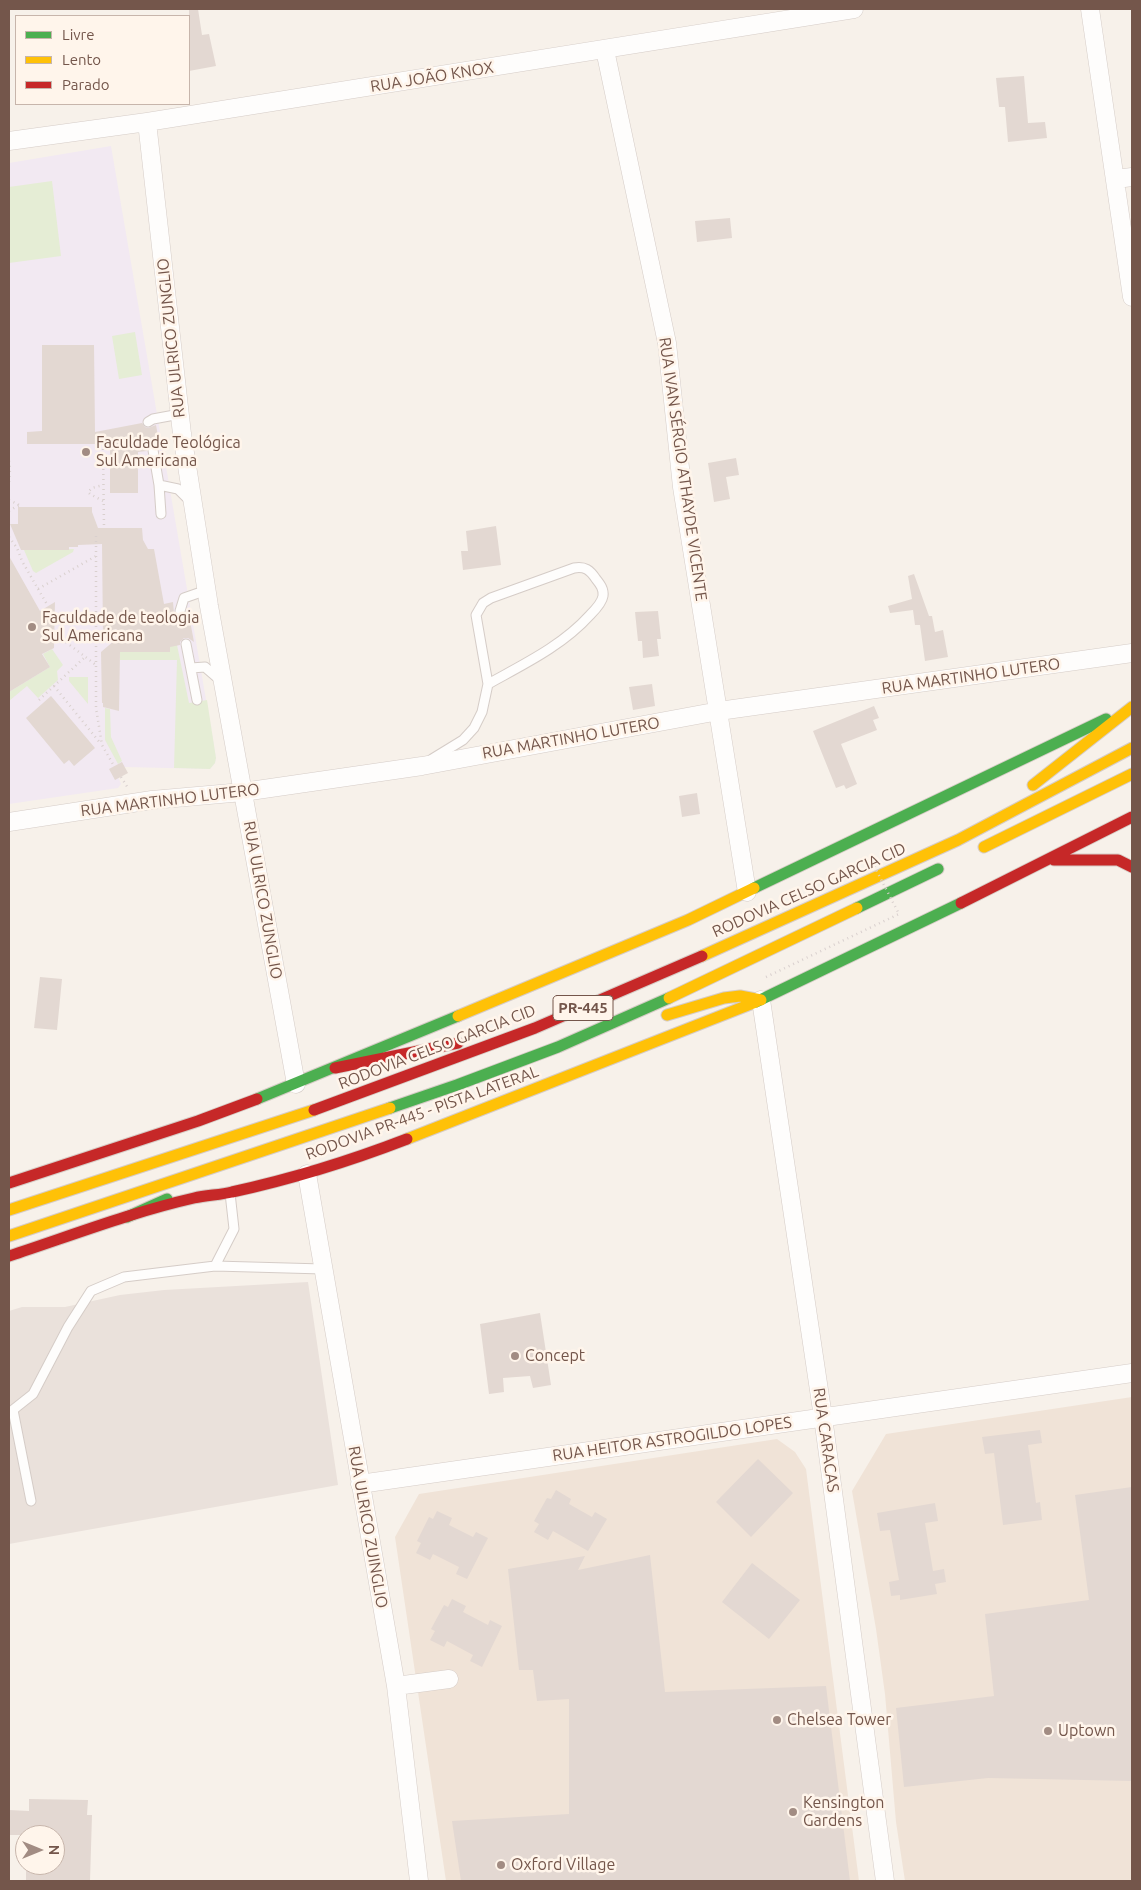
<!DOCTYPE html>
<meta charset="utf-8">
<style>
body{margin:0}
#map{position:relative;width:1141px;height:1890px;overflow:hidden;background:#f7f1ea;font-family:Ubuntu,sans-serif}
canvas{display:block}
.frame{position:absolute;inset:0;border:10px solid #74564b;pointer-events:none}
.legend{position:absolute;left:15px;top:15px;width:175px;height:90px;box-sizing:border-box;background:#fff5eb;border:1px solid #c7b5ab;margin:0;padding:6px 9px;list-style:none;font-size:15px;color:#74564b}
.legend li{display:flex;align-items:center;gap:10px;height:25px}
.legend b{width:25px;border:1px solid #c7b5ab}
.north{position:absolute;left:15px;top:1825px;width:50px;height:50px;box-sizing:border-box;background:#fff5eb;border:1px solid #c7b5ab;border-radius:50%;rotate:90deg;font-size:14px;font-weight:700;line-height:20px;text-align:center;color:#74564b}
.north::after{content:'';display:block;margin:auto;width:18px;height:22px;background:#a28c83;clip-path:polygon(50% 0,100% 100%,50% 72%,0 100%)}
</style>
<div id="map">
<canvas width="1141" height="1890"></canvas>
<div class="frame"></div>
<ul class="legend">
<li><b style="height:6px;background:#4caf50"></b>Livre</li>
<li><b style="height:6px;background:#ffc107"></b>Lento</li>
<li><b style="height:6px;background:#c62828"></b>Parado</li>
</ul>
<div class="north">N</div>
</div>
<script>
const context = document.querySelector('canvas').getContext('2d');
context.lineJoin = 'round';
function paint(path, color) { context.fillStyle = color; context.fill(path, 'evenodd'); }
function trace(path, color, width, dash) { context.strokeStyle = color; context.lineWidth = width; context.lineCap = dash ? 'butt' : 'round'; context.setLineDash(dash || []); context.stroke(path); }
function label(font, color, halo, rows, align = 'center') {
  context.font = font + ' Ubuntu,sans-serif'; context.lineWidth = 5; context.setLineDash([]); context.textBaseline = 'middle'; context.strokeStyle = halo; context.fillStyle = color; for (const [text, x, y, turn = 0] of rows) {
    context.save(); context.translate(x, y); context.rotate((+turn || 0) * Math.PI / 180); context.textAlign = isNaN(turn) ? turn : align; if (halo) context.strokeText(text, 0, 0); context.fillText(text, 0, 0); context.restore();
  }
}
paint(new Path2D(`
 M1132,1397V1881H905L896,1822L885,1694L876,1629L852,1491L886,1434Z
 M777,1439L795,1452L806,1469L859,1881H446L395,1537L419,1494Z`), '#f0e3d7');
paint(new Path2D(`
 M308,1282L338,1485L9,1544V1311L22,1307H65L120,1295L164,1290Z`), '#eae1db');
paint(new Path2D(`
 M111,146L216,758L215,763L210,769L125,767L116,772L121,784L118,788L9,804V163Z`), '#f2e9f2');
paint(new Path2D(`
 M52,181L61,256L9,263V187Z
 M135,332L142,375L119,379L112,336Z
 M74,549L73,552L36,573L33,571L24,550Z
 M120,636L128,652H170V636L177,645L189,703L207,700L216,758L215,763L210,769L174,768L177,660H120Z
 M52,649L63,665L57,671L58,680L38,698L27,686L9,701V692L50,667L43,654Z
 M69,677H88V704L69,681Z
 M105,708L110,709L111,737L122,761L118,764L105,740Z`), '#e5edd5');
paint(new Path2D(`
 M189,9H198L202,35L209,34L216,66L189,71Z
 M1024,76L1028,123L1045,122L1047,138L1008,142L1005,107H999L996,78Z
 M730,218L732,238L697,242L695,221Z
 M42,345H94L95,432L142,423L145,427L148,428L156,425L160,448L156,444H151L147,447V451L138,452V493H110V444H27V432L42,431Z
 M736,458L739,475L726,477L730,499L714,502L708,463Z
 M18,507H92V512L98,528H142L143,540L148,549H154L164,604L173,602L174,613L179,617L184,616L188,610L194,642L188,638H184L180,642V645L170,647V652H120L119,711L103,707V703H102L101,652L121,635L116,629L103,636L102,544L78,545V547H69V550H21L10,524H18Z
 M496,526L501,565L463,570L461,551H468L466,531Z
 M9,556L40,611L55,602L54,648L42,654L50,667L9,692Z
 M914,574L929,616H932L935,632L943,630L948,657L925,661L920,625H915L913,610L890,613L888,606L912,599L908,576Z
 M658,611L661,639H657L659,656L643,658L642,641H638L635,612Z
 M652,684L655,706L633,710L629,687Z
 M51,696L95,748L74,766L69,760L64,764L26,718Z
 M874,706L879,718L873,720L877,730L841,744L857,784L846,789L844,785L836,788L813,731Z
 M122,762L128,773L115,780L109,769Z
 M697,793L700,814L682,817L679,796Z
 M40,977L62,979L57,1030L34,1028Z
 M540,1313L551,1385L533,1388L530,1376L503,1378L504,1392L489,1394L480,1324Z
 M1040,1430L1042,1443L1028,1445L1036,1503L1040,1502L1042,1520L1003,1525L994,1453L985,1454L982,1437Z
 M758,1459L793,1493L751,1537L716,1502Z
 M1132,1487V1781L988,1778L904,1787L896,1708L994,1696L985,1614L1089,1600L1075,1495Z
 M556,1490L571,1499L569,1504L592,1517L595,1512L607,1519L588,1551L553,1531L548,1540L534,1532L539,1524L534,1521L547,1498L551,1499Z
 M935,1503L938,1521L925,1523L933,1571L944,1569L946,1582L935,1584L937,1594L900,1600V1595L891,1596L889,1582L899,1580L890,1530L880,1531L877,1513Z
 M437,1511L452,1518L449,1525L473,1537L476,1532L488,1538L467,1579L456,1574L459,1567L433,1554L430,1560L416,1553L421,1543L417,1541L429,1517L433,1519Z
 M650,1555L665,1692L826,1686L850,1881H461L452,1821L569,1814V1699L537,1701L533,1670H519L508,1569L585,1556L578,1570Z
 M752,1563L800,1600L769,1639L722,1602Z
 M452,1599L466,1606L463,1612L488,1625L490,1620L502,1626L482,1667L470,1661L473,1655L447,1641L444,1647L430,1640L435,1631L431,1629L444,1605L448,1607Z
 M29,1799L88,1800L87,1815H92L90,1881H26V1865H55V1835H9V1810L29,1811Z`), '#e3d8d2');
const lane = new Path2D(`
 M148,422L153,419L180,414
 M153,450L159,485L161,514
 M159,485L178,489L189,500
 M180,611L184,598L207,590
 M186,644L197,700
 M191,668L205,667L220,680
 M432,759L463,740L474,728L482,712L488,684L476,615L483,603L491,598L574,568C585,566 590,570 596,579C600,584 604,589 603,596C602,603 595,610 590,615C562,646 524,664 488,684
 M215,1266L323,1269
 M13,1410L31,1501
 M9,1413L33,1394L68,1327L91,1291L124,1277L215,1266L234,1229L230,1193`);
const street = new Path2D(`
 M1090,9L1132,297
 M605,50L667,343L682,487L747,892
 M147,122L182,434L209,606L296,1084
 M9,141L147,122L854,9
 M1116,179L1132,177
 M9,822L152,800L243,792L422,766L719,711L1132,653
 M761,1000L823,1417L885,1881
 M307,1174L396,1686L419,1881
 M360,1484L1132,1373
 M396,1686L449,1679`);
const fast = new Path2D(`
 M754,888L1106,719
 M857,908L938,869
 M756,1002L961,903
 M257,1099L458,1016
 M390,1108L457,1085L558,1047L669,998
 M127,1217L167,1199`);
const slow = new Path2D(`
 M1033,785L1132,707
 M984,847L1132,774
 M702,956L958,840L1132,748
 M669,998L857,908
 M667,1015L724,998L740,996L761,1000
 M458,1016L688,920L754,888
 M407,1139L756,1002
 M9,1210L314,1110
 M9,1236L390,1108`);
const jam = new Path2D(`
 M1054,860H1118L1132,867
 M961,903L1132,817
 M335,1068L458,1043
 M314,1110L535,1028L702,956
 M9,1183L198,1121L257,1099
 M9,1256C70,1236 132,1212 194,1198C207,1195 220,1195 232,1192C292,1179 350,1161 407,1139`);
trace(lane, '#d5ccc7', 11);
trace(street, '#d5ccc7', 19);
trace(fast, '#d6ccc6', 13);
trace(slow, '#d6ccc6', 13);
trace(jam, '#d6ccc6', 13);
trace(new Path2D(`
 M103,444L104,528
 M9,461L10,469L9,484
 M9,500L21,506
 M103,501L90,494L88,492L92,488L103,485
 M9,511L19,505
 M96,536V708L102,745L114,766
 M9,537L17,548L22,561L38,589L96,556
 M38,589L48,606
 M54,620H146
 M54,633L96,665
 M54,686L101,744
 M39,700L85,657
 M121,777L128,788`), '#d9d0ce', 2.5, [1, 4]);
trace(lane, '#fefdfc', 9);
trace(street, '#fefdfc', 18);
trace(fast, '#4caf50', 11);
trace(slow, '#ffc107', 11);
trace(jam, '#c62828', 11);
trace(new Path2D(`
 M766,977L899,914L871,860`), '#d9d0ce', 2.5, [1, 4]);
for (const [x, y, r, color] of [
 [86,452,5,"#a28c83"],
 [32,627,5,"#a28c83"],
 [515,1356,5,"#a28c83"],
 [777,1720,5,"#a28c83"],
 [1048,1731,5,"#a28c83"],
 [793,1812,5,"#a28c83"],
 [501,1865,5,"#a28c83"]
]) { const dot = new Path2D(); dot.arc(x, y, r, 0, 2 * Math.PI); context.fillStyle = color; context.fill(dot); trace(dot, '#fff5eb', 2); }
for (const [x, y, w] of [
 [583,1008,60]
]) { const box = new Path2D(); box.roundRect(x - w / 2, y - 12.5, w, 25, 4); context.fillStyle = '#fff5eb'; context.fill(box); trace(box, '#74564b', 1); }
label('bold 15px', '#74564b', null, [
 ["PR-445",583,1008]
]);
label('16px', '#74564b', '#fff5eb', [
 ["RUA JOÃO KNOX",432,77,-9],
 ["RUA ULRICO ZUNGLIO",171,338,-96],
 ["RUA IVAN SÉRGIO ATHAYDE VICENTE",683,469,82],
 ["RUA MARTINHO LUTERO",971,676,-8],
 ["RUA MARTINHO LUTERO",571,738,-10],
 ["RUA MARTINHO LUTERO",170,800,-7],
 ["RODOVIA CELSO GARCIA CID",809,890,-24],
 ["RUA ULRICO ZUNGLIO",263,900,80],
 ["RODOVIA CELSO GARCIA CID",437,1047,-21],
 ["RODOVIA PR-445 - PISTA LATERAL",422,1113,-20],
 ["RUA HEITOR ASTROGILDO LOPES",672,1439,-8],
 ["RUA CARACAS",826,1440,82],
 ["RUA ULRICO ZUINGLIO",368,1527,80]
]);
label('16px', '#74564b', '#fff5eb', [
 ["Faculdade Teológica",96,443],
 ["Sul Americana",96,461],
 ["Faculdade de teologia",42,618],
 ["Sul Americana",42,636],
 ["Concept",525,1356],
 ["Chelsea Tower",787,1720],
 ["Uptown",1058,1731],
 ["Kensington",803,1803],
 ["Gardens",803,1821],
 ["Oxford Village",511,1865]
], 'left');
</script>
